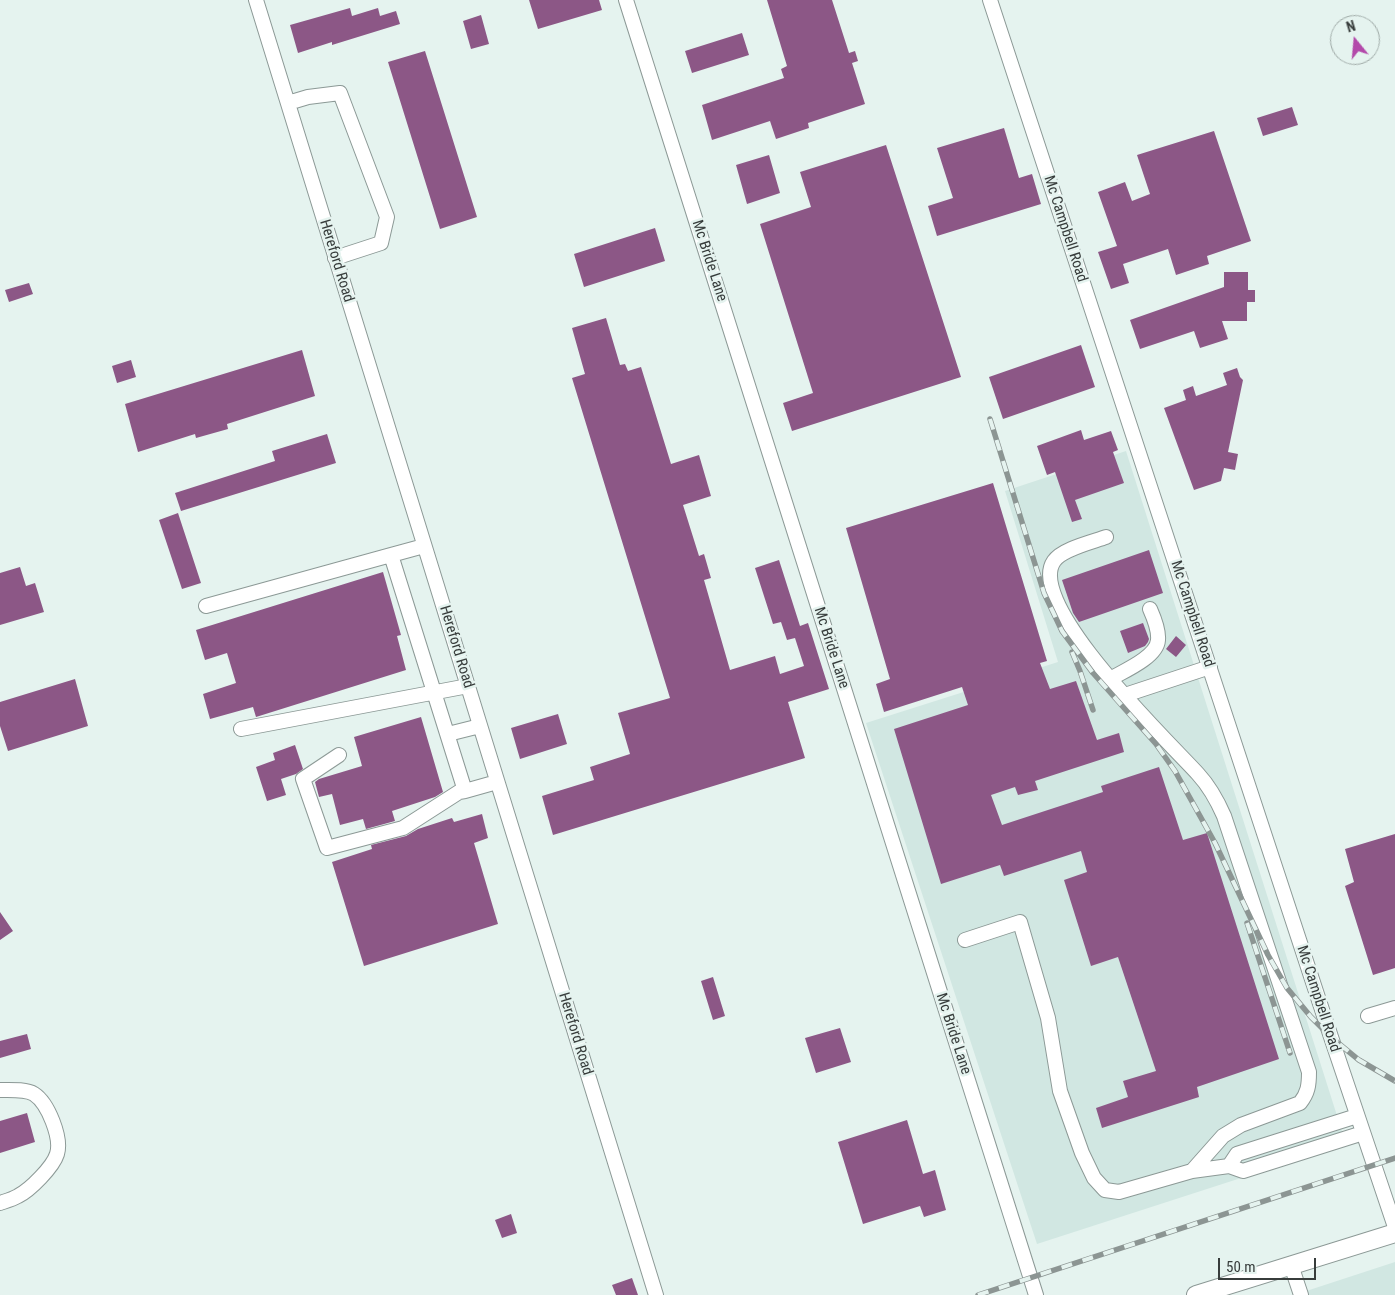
<!DOCTYPE html>
<style>
body{margin:0}
#map{position:relative;width:1395px;height:1295px;overflow:hidden;background:#e5f3ef;font-family:"Roboto Condensed",sans-serif}
canvas{display:block}
.north{position:absolute;left:1330px;top:15px;width:50px;height:50px;box-sizing:border-box;background:#e5f3ef;border:1px solid #9faaa7;border-radius:50%;rotate:343deg;font-size:14px;font-weight:700;line-height:20px;text-align:center;color:#373c3b}
.north::after{content:'';display:block;margin:auto;width:18px;height:22px;background:#b349aa;clip-path:polygon(50% 0,100% 100%,50% 72%,0 100%)}
.scale{position:absolute;left:1218px;top:1258px;width:98px;height:22px;box-sizing:border-box;border:2px solid #373c3b;border-top:0;padding-left:6px;font-size:15px;line-height:18px;white-space:nowrap;color:#373c3b;-webkit-text-stroke:4px #e5f3ef;paint-order:stroke}
</style>
<div id="map">
<canvas width="1395" height="1295"></canvas>
<div class="north">N</div>
<div class="scale">50 m</div>
</div>
<script>
const context = document.querySelector('canvas').getContext('2d');
context.lineJoin = 'round';
function paint(path, color) { context.fillStyle = color; context.fill(path, 'evenodd'); }
function trace(path, color, width, dash) { context.strokeStyle = color; context.lineWidth = width; context.lineCap = dash ? 'butt' : 'round'; context.setLineDash(dash || []); context.stroke(path); }
function label(font, color, halo, rows, align = 'center') {
  context.font = font + ' "Roboto Condensed",sans-serif'; context.lineWidth = 5; context.setLineDash([]); context.textBaseline = 'middle'; context.strokeStyle = halo; context.fillStyle = color; for (const [text, x, y, turn = 0] of rows) {
    context.save(); context.translate(x, y); context.rotate((+turn || 0) * Math.PI / 180); context.textAlign = isNaN(turn) ? turn : align; if (halo) context.strokeText(text, 0, 0); context.fillText(text, 0, 0); context.restore();
  }
}
paint(new Path2D(`
 M1126,451L1346,1144L1037,1244L866,723L1058,662L1005,491Z
 M1395,1262V1295H1294Z`), '#d1e7e2');
paint(new Path2D(`
 M529,0H599L602,10L538,29Z
 M767,0H832L849,53L855,51L858,61L852,63L865,104L808,123L809,128L776,139L770,121L712,140L702,105L784,78L781,69L787,66Z
 M350,8L352,16L378,8L380,16L396,11L400,24L332,45V42L298,53L290,25Z
 M481,15L489,44L471,49L463,21Z
 M742,33L749,55L692,73L685,51Z
 M425,51L477,217L440,229L388,62Z
 M1292,107L1298,125L1263,136L1257,118Z
 M1004,128L1019,178L1032,174L1041,204L937,236L928,206L953,198L937,148Z
 M1214,131L1251,241L1207,256L1209,264L1176,275L1168,249L1123,264L1129,283L1111,289L1098,252L1117,246L1098,192L1125,182L1132,201L1150,194L1137,155Z
 M886,145L961,377L792,431L783,403L813,393L760,224L811,207L800,172Z
 M769,155L780,193L747,204L736,165Z
 M655,228L665,261L584,287L574,254Z
 M1224,272H1248V290H1255V302H1247V321H1222L1228,339L1200,348L1194,331L1140,349L1130,320L1224,287Z
 M29,283L33,294L9,302L5,290Z
 M606,318L620,365L625,364L628,371L641,367L671,464L699,455L711,496L683,505L699,556L704,554L711,578L704,580L730,670L775,656L780,674L804,666L795,638L787,640L781,622L773,624L755,568L779,560L800,626L808,623L829,689L788,702L805,758L553,835L542,796L594,780L590,767L630,754L618,713L670,698L572,378L585,374L572,328Z
 M1081,345L1095,387L1003,419L989,377Z
 M302,350L315,396L227,424L228,429L196,438L195,434L138,452L125,404Z
 M131,360L136,377L117,383L112,366Z
 M1237,368L1240,377L1243,380L1228,452L1238,454L1235,470L1224,468L1221,481L1194,490L1164,408L1186,400L1183,390L1193,386L1196,396L1227,385L1223,373Z
 M1081,430L1084,440L1111,431L1118,450L1113,452L1124,483L1075,500L1082,519L1072,522L1055,472L1047,475L1037,446Z
 M327,434L336,463L181,511L175,493L275,461L272,451Z
 M993,483L1047,661L1040,663L1050,689L1076,681L1097,740L1119,733L1124,752L1035,781L1038,790L1018,795L1015,787L991,795L1002,825L1103,792L1101,786L1159,767L1183,840L1207,833L1279,1059L1197,1087L1199,1097L1102,1128L1096,1108L1128,1097L1123,1081L1156,1071L1118,957L1091,966L1064,880L1087,872L1081,851L1004,876L1000,865L941,884L894,729L968,705L962,687L884,712L876,684L890,679L846,528Z
 M178,513L201,583L182,589L159,520Z
 M1149,550L1163,593L1079,622L1073,613L1062,580Z
 M20,567L26,586L35,583L44,612L0,625V573Z
 M383,572L401,635L397,636L406,670L256,717L253,707L210,719L203,694L236,683L227,653L205,660L196,630Z
 M1143,623L1149,639L1148,642L1145,646L1128,653L1120,631Z
 M1176,636L1186,645L1176,657L1166,649Z
 M75,679L88,726L8,751L0,726V702Z
 M558,714L567,744L520,759L511,728Z
 M421,717L443,792L435,797L392,811L395,821L366,829L363,819L340,825L332,794L319,797L315,782L319,779L362,766L354,737Z
 M295,745L303,769L296,774L281,779L286,795L267,801L256,767L275,760L273,753Z
 M482,814L488,838L474,843L498,924L364,966L332,862L372,849L371,845L406,836L418,829L452,818L454,822Z
 M1395,834V968L1373,975L1345,886L1354,882L1345,849Z
 M0,912L13,931L0,940Z
 M713,977L725,1016L713,1020L701,981Z
 M840,1028L851,1062L816,1073L805,1038Z
 M27,1034L31,1049L0,1058V1041Z
 M27,1113L35,1142L0,1153V1121Z
 M907,1120L923,1174L935,1170L946,1210L924,1217L920,1206L863,1224L838,1142Z
 M511,1214L517,1233L502,1238L495,1220Z
 M632,1278L638,1295H616L612,1285Z`), '#8c5786');
const minor = new Path2D(`
 M256,0L656,1295
 M626,0L1036,1295
 M990,0L1331,1037L1395,1227
 M288,103L308,97L340,93L387,217L381,243L335,258
 M1106,537C1092,542 1062,549 1054,561C1024,604 1170,743 1198,774C1210,787 1217,800 1224,816L1309,1072C1309,1085 1308,1093 1300,1103L1241,1125L1223,1136L1192,1171
 M424,546L391,555L465,791L497,782
 M206,606L391,555
 M1110,679C1124,671 1157,657 1158,640C1159,630 1154,618 1150,609
 M1125,695L1210,667
 M241,729L468,686
 M448,734L480,726
 M339,755L303,779L327,848L403,828L459,792L465,791
 M965,940L1020,922L1048,1018L1060,1091L1082,1153L1094,1178L1105,1190L1119,1192L1192,1171L1229,1166L1243,1171L1363,1133
 M1368,1016L1395,1008
 M0,1090C10,1090 26,1089 34,1094C48,1103 62,1138 57,1154C53,1167 30,1190 18,1196C13,1199 6,1201 0,1203
 M1229,1166L1237,1154L1357,1116
 M1291,1265L1301,1295`);
const major = new Path2D(`
 M1196,1295L1395,1233`);
trace(minor, '#8c9996', 16);
trace(major, '#8c9996', 20);
trace(minor, '#fff', 14);
trace(major, '#fff', 18);
const rail = new Path2D(`
 M990,419L1044,593L1062,631L1093,673L1156,744L1175,771L1215,843L1268,955L1287,988L1311,1017L1331,1037L1359,1060L1395,1081
 M1072,652L1080,671L1093,710
 M1247,923L1290,1053
 M978,1295L1395,1158`);
trace(rail, '#8c9593', 5.5);
trace(rail, '#e5f3ef', 4, [11]);
label('15px', '#373c3b', '#e5f3ef', [
 ["Mc Campbell Road",1065,229,72],
 ["Hereford Road",336,261,73],
 ["Mc Bride Lane",709,261,72],
 ["Mc Campbell Road",1192,614,72],
 ["Hereford Road",456,647,73],
 ["Mc Bride Lane",831,648,72],
 ["Mc Campbell Road",1318,999,72],
 ["Hereford Road",575,1034,73],
 ["Mc Bride Lane",953,1034,72]
]);
</script>
